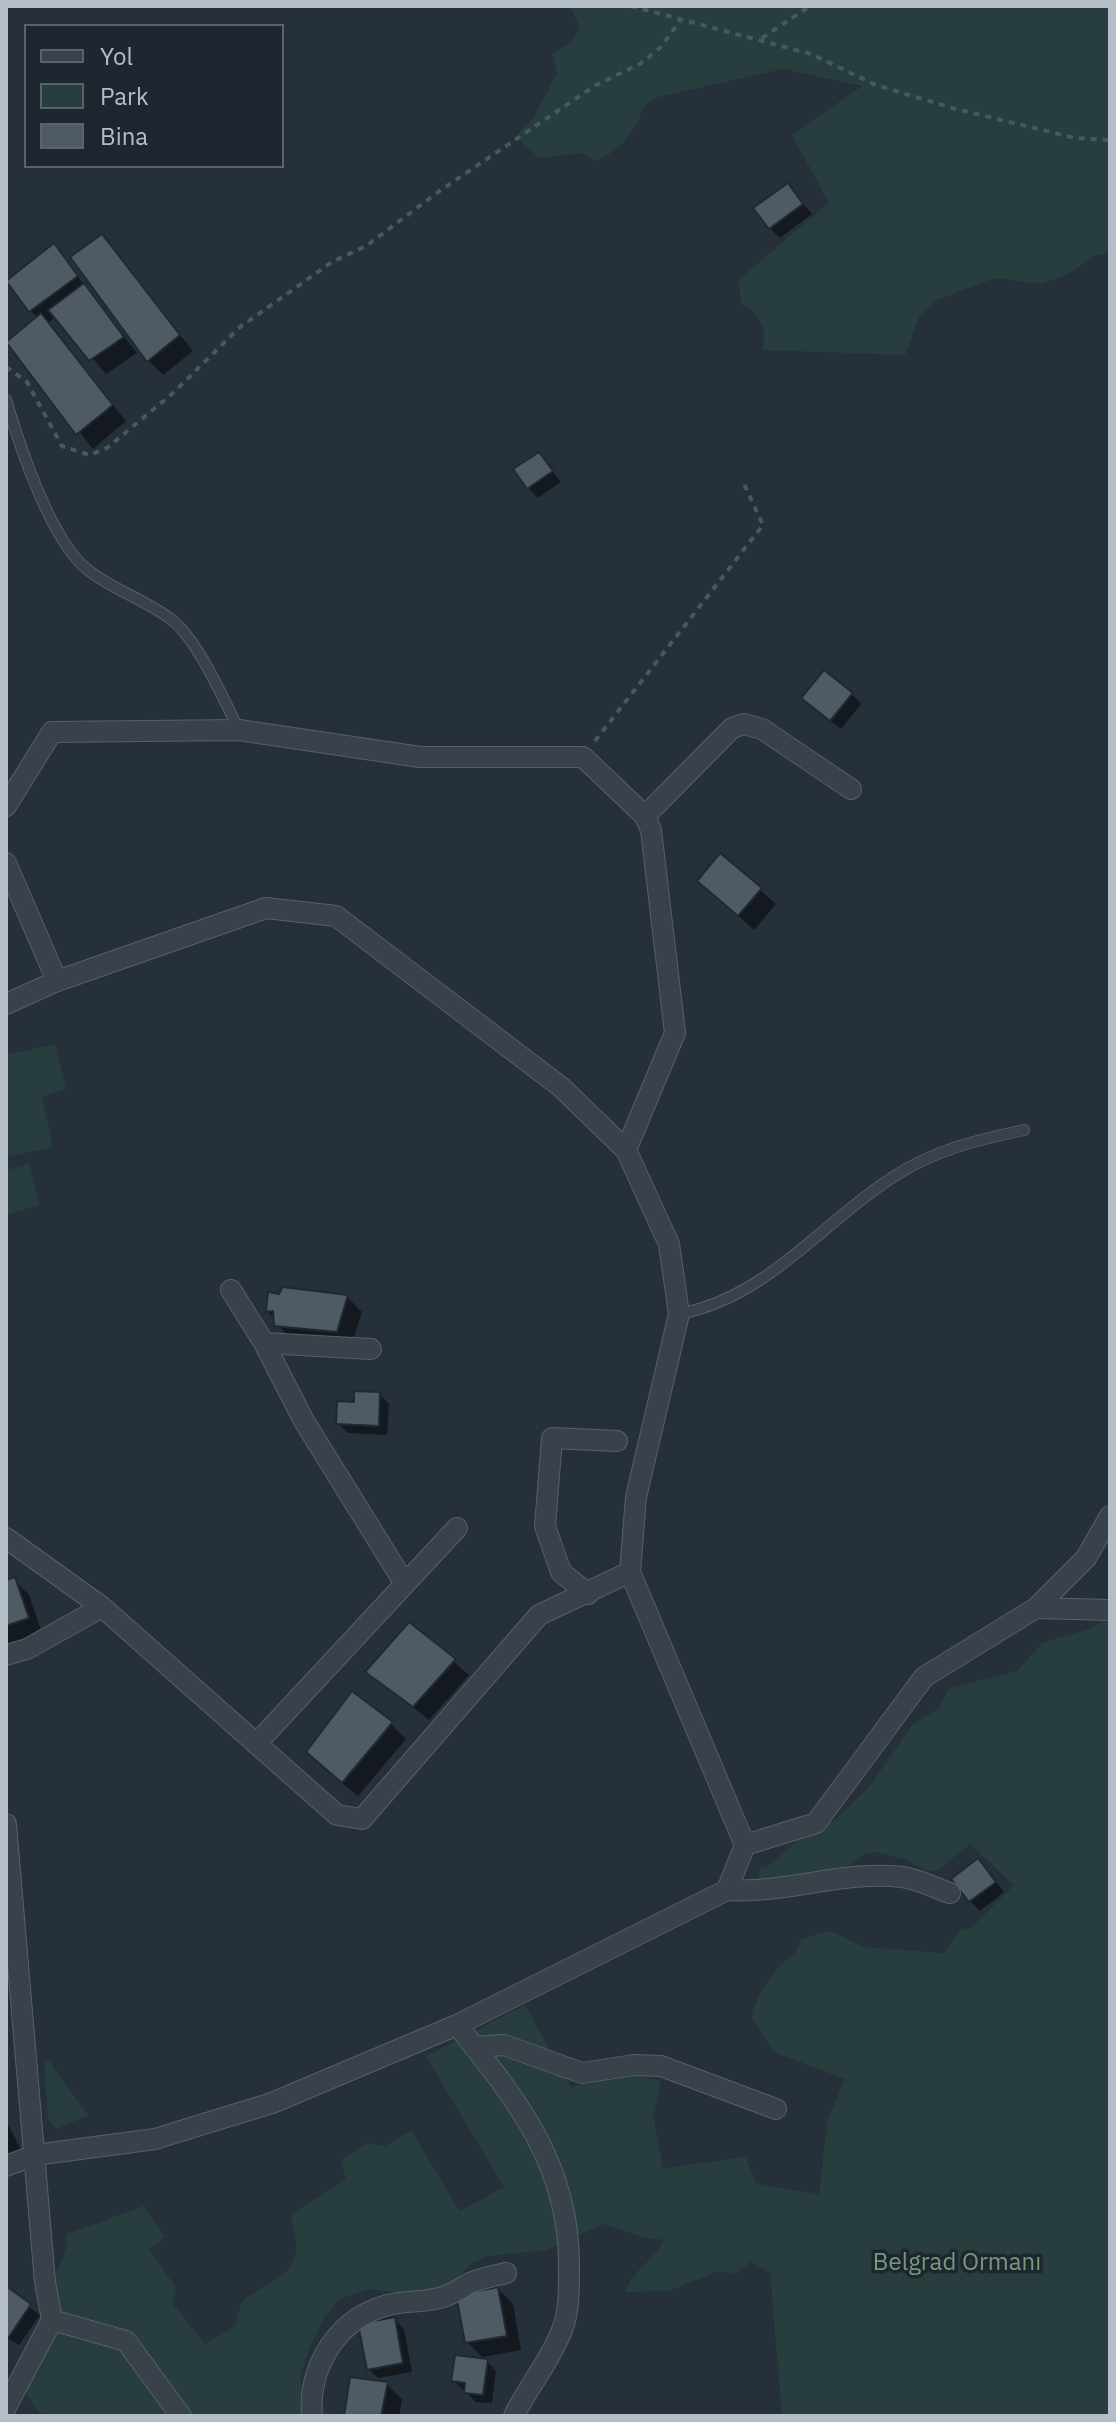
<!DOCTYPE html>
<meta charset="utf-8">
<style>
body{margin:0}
#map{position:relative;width:1116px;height:2422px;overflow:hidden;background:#25303b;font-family:"IBM Plex Sans",sans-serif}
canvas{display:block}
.frame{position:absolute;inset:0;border:8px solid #b5bdc6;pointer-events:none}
.legend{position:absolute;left:24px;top:24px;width:260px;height:144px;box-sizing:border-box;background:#1e2730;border:2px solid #5a636c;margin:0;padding:10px 14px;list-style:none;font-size:24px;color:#b5bdc6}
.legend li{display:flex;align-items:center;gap:16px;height:40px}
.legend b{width:40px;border:2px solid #5a636c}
</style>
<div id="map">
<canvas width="1116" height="2422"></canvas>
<div class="frame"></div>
<ul class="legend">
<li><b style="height:10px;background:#39424b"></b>Yol</li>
<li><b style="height:22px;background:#283d3d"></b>Park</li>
<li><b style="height:22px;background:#4e5b65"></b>Bina</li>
</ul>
</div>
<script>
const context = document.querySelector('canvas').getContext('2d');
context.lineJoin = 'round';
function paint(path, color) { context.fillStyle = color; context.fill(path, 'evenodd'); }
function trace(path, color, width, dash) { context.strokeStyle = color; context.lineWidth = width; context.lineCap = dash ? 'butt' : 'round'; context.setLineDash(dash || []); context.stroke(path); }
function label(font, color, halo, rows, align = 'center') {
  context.font = font + ' "IBM Plex Sans",sans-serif'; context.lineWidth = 7; context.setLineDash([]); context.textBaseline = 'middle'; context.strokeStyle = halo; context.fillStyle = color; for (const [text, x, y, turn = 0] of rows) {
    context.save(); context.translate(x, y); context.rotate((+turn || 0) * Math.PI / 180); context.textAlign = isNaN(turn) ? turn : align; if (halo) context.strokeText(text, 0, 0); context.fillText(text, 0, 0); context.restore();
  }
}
paint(new Path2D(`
 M570,6H1110V253L1093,256L1071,273L1041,284L995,278L935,301L919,317L905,355L762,350C768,326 760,316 741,303L738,280L829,203L792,135L862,86L783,69L658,97L645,105C634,132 623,150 595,161L581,153L539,158L516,136L532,120L557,74L552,54L570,43L580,28Z
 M55,1044L66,1089L42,1097L53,1147L6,1157V1055Z
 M29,1164L40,1205L6,1215V1170Z
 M1110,1618V2416H782L770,2273L751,2262L736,2273L717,2272L668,2291L625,2292C636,2266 651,2264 664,2240L641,2237L604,2224L547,2250L489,2256L472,2263L446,2290L405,2294L371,2289L340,2299L323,2320L308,2351L301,2374L303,2416H42L27,2395L28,2382L38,2373L58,2313L55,2275L66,2251L67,2234L144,2206L165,2237L149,2250L176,2287L173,2304L205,2344L235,2326L242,2301C282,2273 309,2273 290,2215L346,2179L341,2160L368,2143L385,2146L411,2130L460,2211L504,2187L426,2056L525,2005L571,2088L617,2070L661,2081L653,2115L663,2168L746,2157L755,2183L819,2195L827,2122L845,2079L774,2052L752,2018C754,2002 766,1981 778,1968C788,1957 797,1955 801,1939L830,1931L864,1947L944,1953L960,1930L972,1927L1014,1885L970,1844L937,1871H926L908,1860L875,1852L864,1855L841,1872L766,1882L759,1877V1869L767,1867L799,1839L836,1819L869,1787L913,1724L939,1708L949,1688L1017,1671L1042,1643L1090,1629Z
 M44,2061H49L88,2115L57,2129L48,2119Z`), '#283d3d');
paint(new Path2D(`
 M787,185L812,214L780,238L770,228Z
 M102,237L193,351L163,375L149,361Z
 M54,246L137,353L106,374L56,317L48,323L126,421L93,449L8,341L38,318L30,310Z
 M539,454L561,482L538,498L528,488Z
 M852,694L861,704L841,729L813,707Z
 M721,856L776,904L754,930L699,881Z
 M347,1297L362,1312L351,1346L291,1341L268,1311Z
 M379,1394L389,1404L387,1435L348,1433L338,1423L355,1404Z
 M14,1580L29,1595L42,1633L6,1646V1583Z
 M409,1624L469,1675L429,1720L368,1672Z
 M391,1724L406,1739L358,1796L323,1767Z
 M987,1870L1004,1892L980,1911L970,1901Z
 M6,2120L21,2150L6,2157Z
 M6,2289L40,2315L19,2345L6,2337Z
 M498,2289L513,2304L521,2350L482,2357L467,2342Z
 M394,2319L404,2329L412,2372L378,2378L368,2369Z
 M487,2361L496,2371L492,2403L476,2402L453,2380Z
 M387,2384L402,2399L399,2416H346Z`), '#0007');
const building = new Path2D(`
 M788,183L803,204L769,229L753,208Z
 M102,234L180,335L147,362L70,257Z
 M54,243L78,276L29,312L6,281Z
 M84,283L124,337L89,361L48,310Z
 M41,313L113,405L76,435L6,342Z
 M539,452L553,471L527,489L513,469Z
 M824,670L853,693L830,721L801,698Z
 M720,853L762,888L738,916L697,881Z
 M282,1287L348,1295L337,1332L274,1326L273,1311L266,1312L268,1292L279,1294Z
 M354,1391L380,1392L379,1426L336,1424L337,1401L354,1402Z
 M15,1577L29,1618L6,1626V1580Z
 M409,1622L456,1659L413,1707L365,1672Z
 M352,1691L393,1722L342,1783L306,1752Z
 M978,1858L996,1882L969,1902L951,1879Z
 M6,2286L31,2304L9,2337L6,2335Z
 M498,2287L507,2336L465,2343L456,2295Z
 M395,2317L403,2363L367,2370L358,2324Z
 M455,2355L488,2359L483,2395L464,2393L465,2383L451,2381Z
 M350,2377L388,2382L381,2416H344Z`);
paint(building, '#4e5b65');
trace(building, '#202932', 2);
const lane = new Path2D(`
 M6,400C19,444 51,542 88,570C113,590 146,600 172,620C197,639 224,700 239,730
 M679,1314C768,1297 820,1224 893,1177C934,1150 977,1140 1024,1130`);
const street = new Path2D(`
 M6,806L52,732L239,730L420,757H583L645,816L651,830L675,1033L626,1150
 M645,816L732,728L744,724L762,729L851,789
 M6,863L57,981
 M6,1004L57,981L266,908L336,916L561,1087L626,1150L669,1244L679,1314L636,1497L630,1572L745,1845L727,1890L457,2025L272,2103L155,2139L35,2155L6,2166
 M231,1290L264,1343L304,1421L405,1584
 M264,1343L371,1349
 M6,1538L102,1607L27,1649L6,1655
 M588,1594L561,1572L545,1526L552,1438L617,1441
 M102,1607L337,1815L362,1819L539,1615L630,1572
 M1036,1608L1110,1610
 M256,1744L457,1528
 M6,1824L45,2282L52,2320
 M745,1845L816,1823L924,1677L1036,1608L1086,1558L1110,1516
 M727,1890C786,1894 843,1870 902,1877C918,1879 935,1888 950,1893
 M457,2025C517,2100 569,2164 569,2264C569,2286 570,2309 562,2330C550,2361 528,2387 514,2416
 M474,2047L504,2045L582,2073L634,2065L661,2066L776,2109
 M6,2407L52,2320L126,2341L181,2416
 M312,2416C308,2366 338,2318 388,2305C406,2300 425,2303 443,2297C453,2294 461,2288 470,2283C481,2278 494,2276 506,2273`);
trace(lane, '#576069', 12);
trace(street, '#576069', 22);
trace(new Path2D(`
 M631,6L811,54L876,85L956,109L1075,138L1110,140
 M762,38L810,6
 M6,367L27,382L62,446L89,455L107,448L173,393L240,327L332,262L366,246L441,190L596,85L640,64L660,48L680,21
 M595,741L763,525L743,482`), '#475a5b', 4, [6, 6]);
trace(lane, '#39424b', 10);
trace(street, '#39424b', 20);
label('24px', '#759a7a', '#1e2730', [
 ["Belgrad Ormanı",957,2263]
]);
</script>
